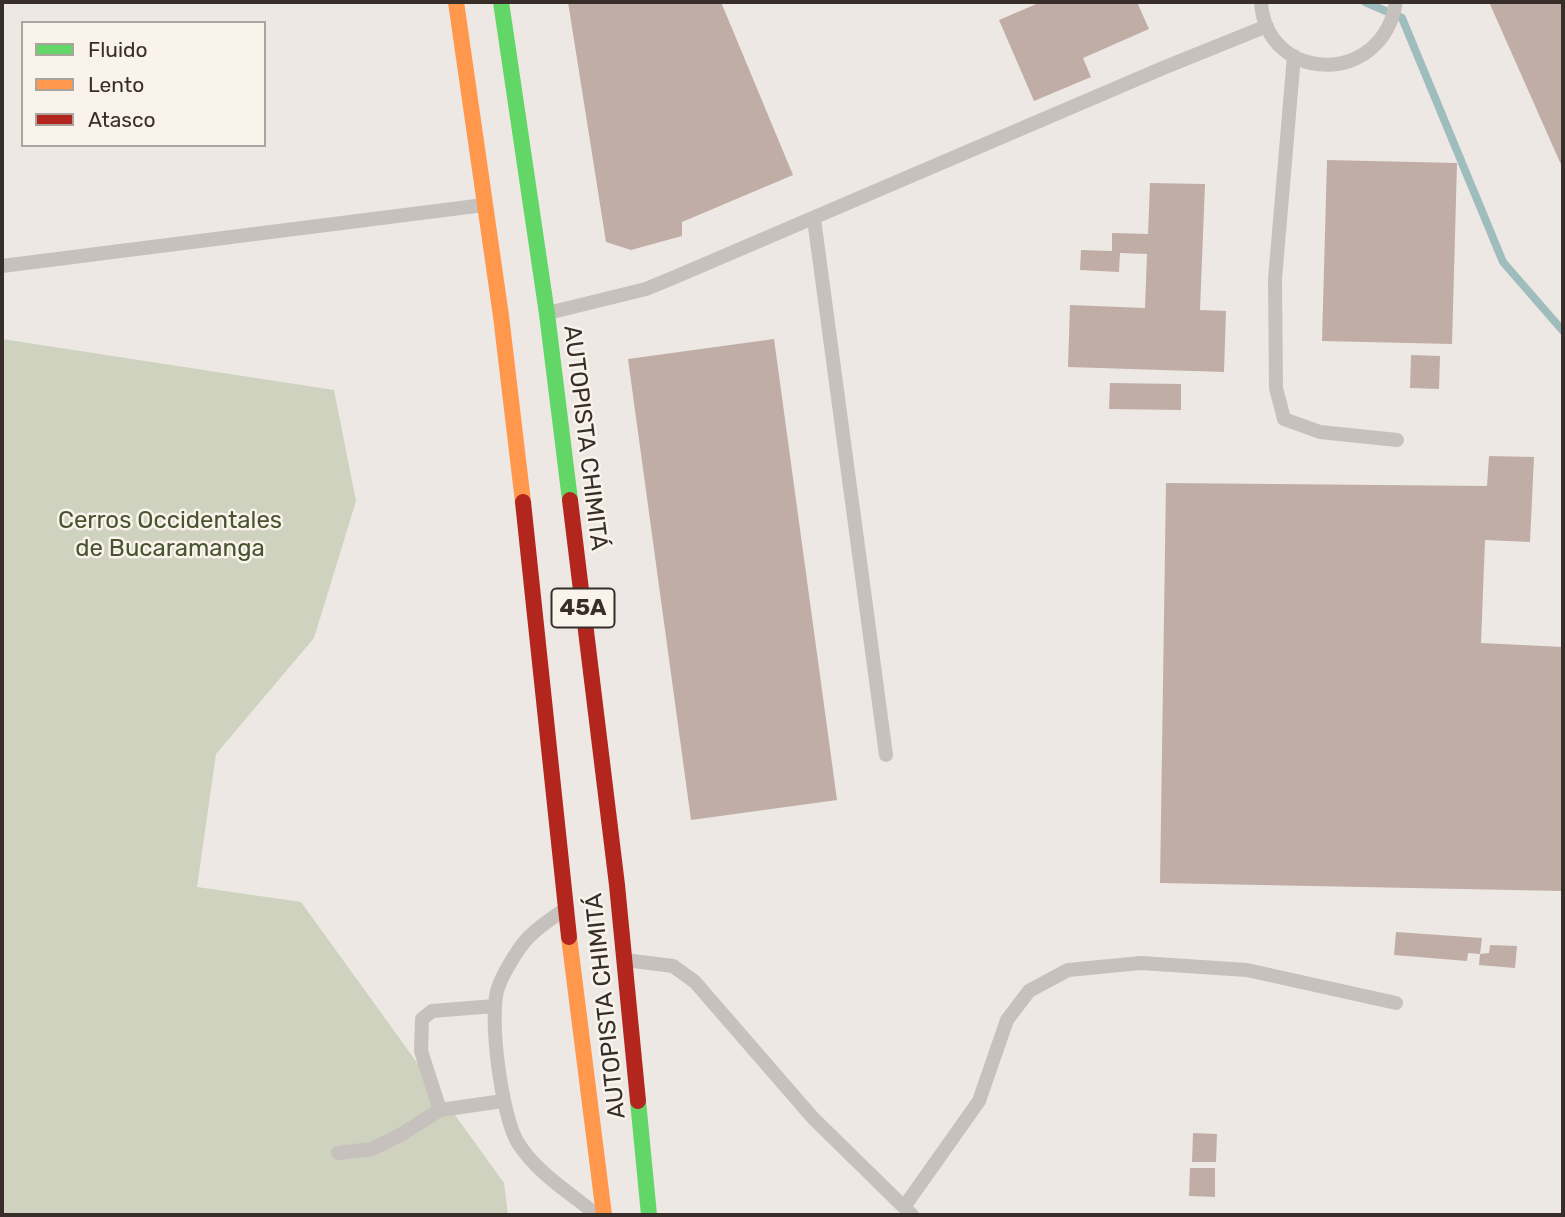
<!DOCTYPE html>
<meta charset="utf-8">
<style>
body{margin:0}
#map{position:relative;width:1565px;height:1217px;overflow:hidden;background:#ede8e3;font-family:Rubik,sans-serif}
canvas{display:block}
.frame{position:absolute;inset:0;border:4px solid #372e2a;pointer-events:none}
.legend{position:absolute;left:21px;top:21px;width:245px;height:126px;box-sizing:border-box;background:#f9f3eb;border:2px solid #aba49e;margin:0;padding:9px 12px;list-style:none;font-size:21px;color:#372e2a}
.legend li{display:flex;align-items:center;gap:14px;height:35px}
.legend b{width:35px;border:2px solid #aba49e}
</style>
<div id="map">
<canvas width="1565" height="1217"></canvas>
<div class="frame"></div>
<ul class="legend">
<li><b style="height:9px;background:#63d668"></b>Fluido</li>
<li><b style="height:9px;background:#ff974d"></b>Lento</li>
<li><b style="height:9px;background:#b3261e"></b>Atasco</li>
</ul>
</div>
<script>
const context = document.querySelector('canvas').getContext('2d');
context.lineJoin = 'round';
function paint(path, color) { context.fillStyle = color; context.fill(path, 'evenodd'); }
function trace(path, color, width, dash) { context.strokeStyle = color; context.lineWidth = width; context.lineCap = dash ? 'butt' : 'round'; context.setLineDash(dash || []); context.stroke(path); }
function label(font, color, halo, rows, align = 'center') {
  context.font = font + ' Rubik,sans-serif'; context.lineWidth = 5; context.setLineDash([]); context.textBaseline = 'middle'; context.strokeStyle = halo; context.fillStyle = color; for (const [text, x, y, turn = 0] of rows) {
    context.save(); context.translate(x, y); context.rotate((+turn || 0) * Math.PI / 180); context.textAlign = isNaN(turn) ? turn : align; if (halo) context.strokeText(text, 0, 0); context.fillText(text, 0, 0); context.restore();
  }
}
paint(new Path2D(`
 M2,339L334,390L356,501L314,638L216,754L197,887L301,902L504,1183L508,1215H2Z`), '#ced2be');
trace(new Path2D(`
 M1365,2L1402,18L1503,262L1563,331`), '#a0bdbd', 8);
paint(new Path2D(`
 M568,2H721L793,175L682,222V236L631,250L606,242Z
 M1041,2H1137L1149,29L1083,58L1091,77L1034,101L999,20Z
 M1489,2H1563V169Z
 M1327,160L1457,163L1452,344L1322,341Z
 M1150,183L1205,184L1200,310L1226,311L1224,372L1068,367L1070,305L1145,308L1147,254L1120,253L1119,272L1080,270L1081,250L1112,251V233L1148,234Z
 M774,339L837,800L691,820L628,359Z
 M1411,355L1440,356L1439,389L1410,388Z
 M1110,383L1181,384V410L1109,409Z
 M1489,456L1534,457L1530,542L1485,540L1481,643L1563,647V891L1160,883L1166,483L1487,486Z
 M1396,932L1482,938L1480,954L1468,953L1467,961L1394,955Z
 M1490,945L1517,946L1515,968L1479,965L1480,954L1489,953Z
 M1193,1133L1217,1134L1216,1162H1192Z
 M1190,1168H1215V1197L1189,1196Z`), '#c0aea6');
trace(new Path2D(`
 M1261,2C1266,83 1382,88 1396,2
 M1294,56L1275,279L1276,388L1284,419L1320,432L1397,440
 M814,219L886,755
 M2,266L484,205
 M548,313L646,289L675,277L1163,68L1267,26
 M561,912C551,919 540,926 531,935C521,943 504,972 499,985C487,1012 502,1118 518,1143C537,1173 570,1193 597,1215
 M625,960L673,966L695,982L813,1118L912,1215
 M440,1110L421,1051L422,1019L432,1011L495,1006
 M338,1153L372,1149L402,1134L440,1110L503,1101
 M904,1207L979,1101L1007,1020L1029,991L1068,970L1141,963L1247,970L1396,1003`), '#c6c1bc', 14);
trace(new Path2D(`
 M501,2L547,314L570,500
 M638,1101L649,1215`), '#63d668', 16);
trace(new Path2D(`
 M456,2L501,316L523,502
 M569,937L604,1215`), '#ff974d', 16);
trace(new Path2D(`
 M570,500L617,885L638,1101
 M523,502L569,937`), '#b3261e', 16);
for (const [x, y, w] of [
 [583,608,63]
]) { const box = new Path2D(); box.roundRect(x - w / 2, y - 19.5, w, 39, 5); context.fillStyle = '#f9f3eb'; context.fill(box); trace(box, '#372e2a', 2); }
label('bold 23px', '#372e2a', null, [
 ["45A",583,608]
]);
label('24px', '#372e2a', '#f9f3eb', [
 ["AUTOPISTA CHIMITÁ",585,438,83],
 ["AUTOPISTA CHIMITÁ",606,1006,-96]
]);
label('24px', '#46542f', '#f9f3eb', [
 ["Cerros Occidentales",170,521],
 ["de Bucaramanga",170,549]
]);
</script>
